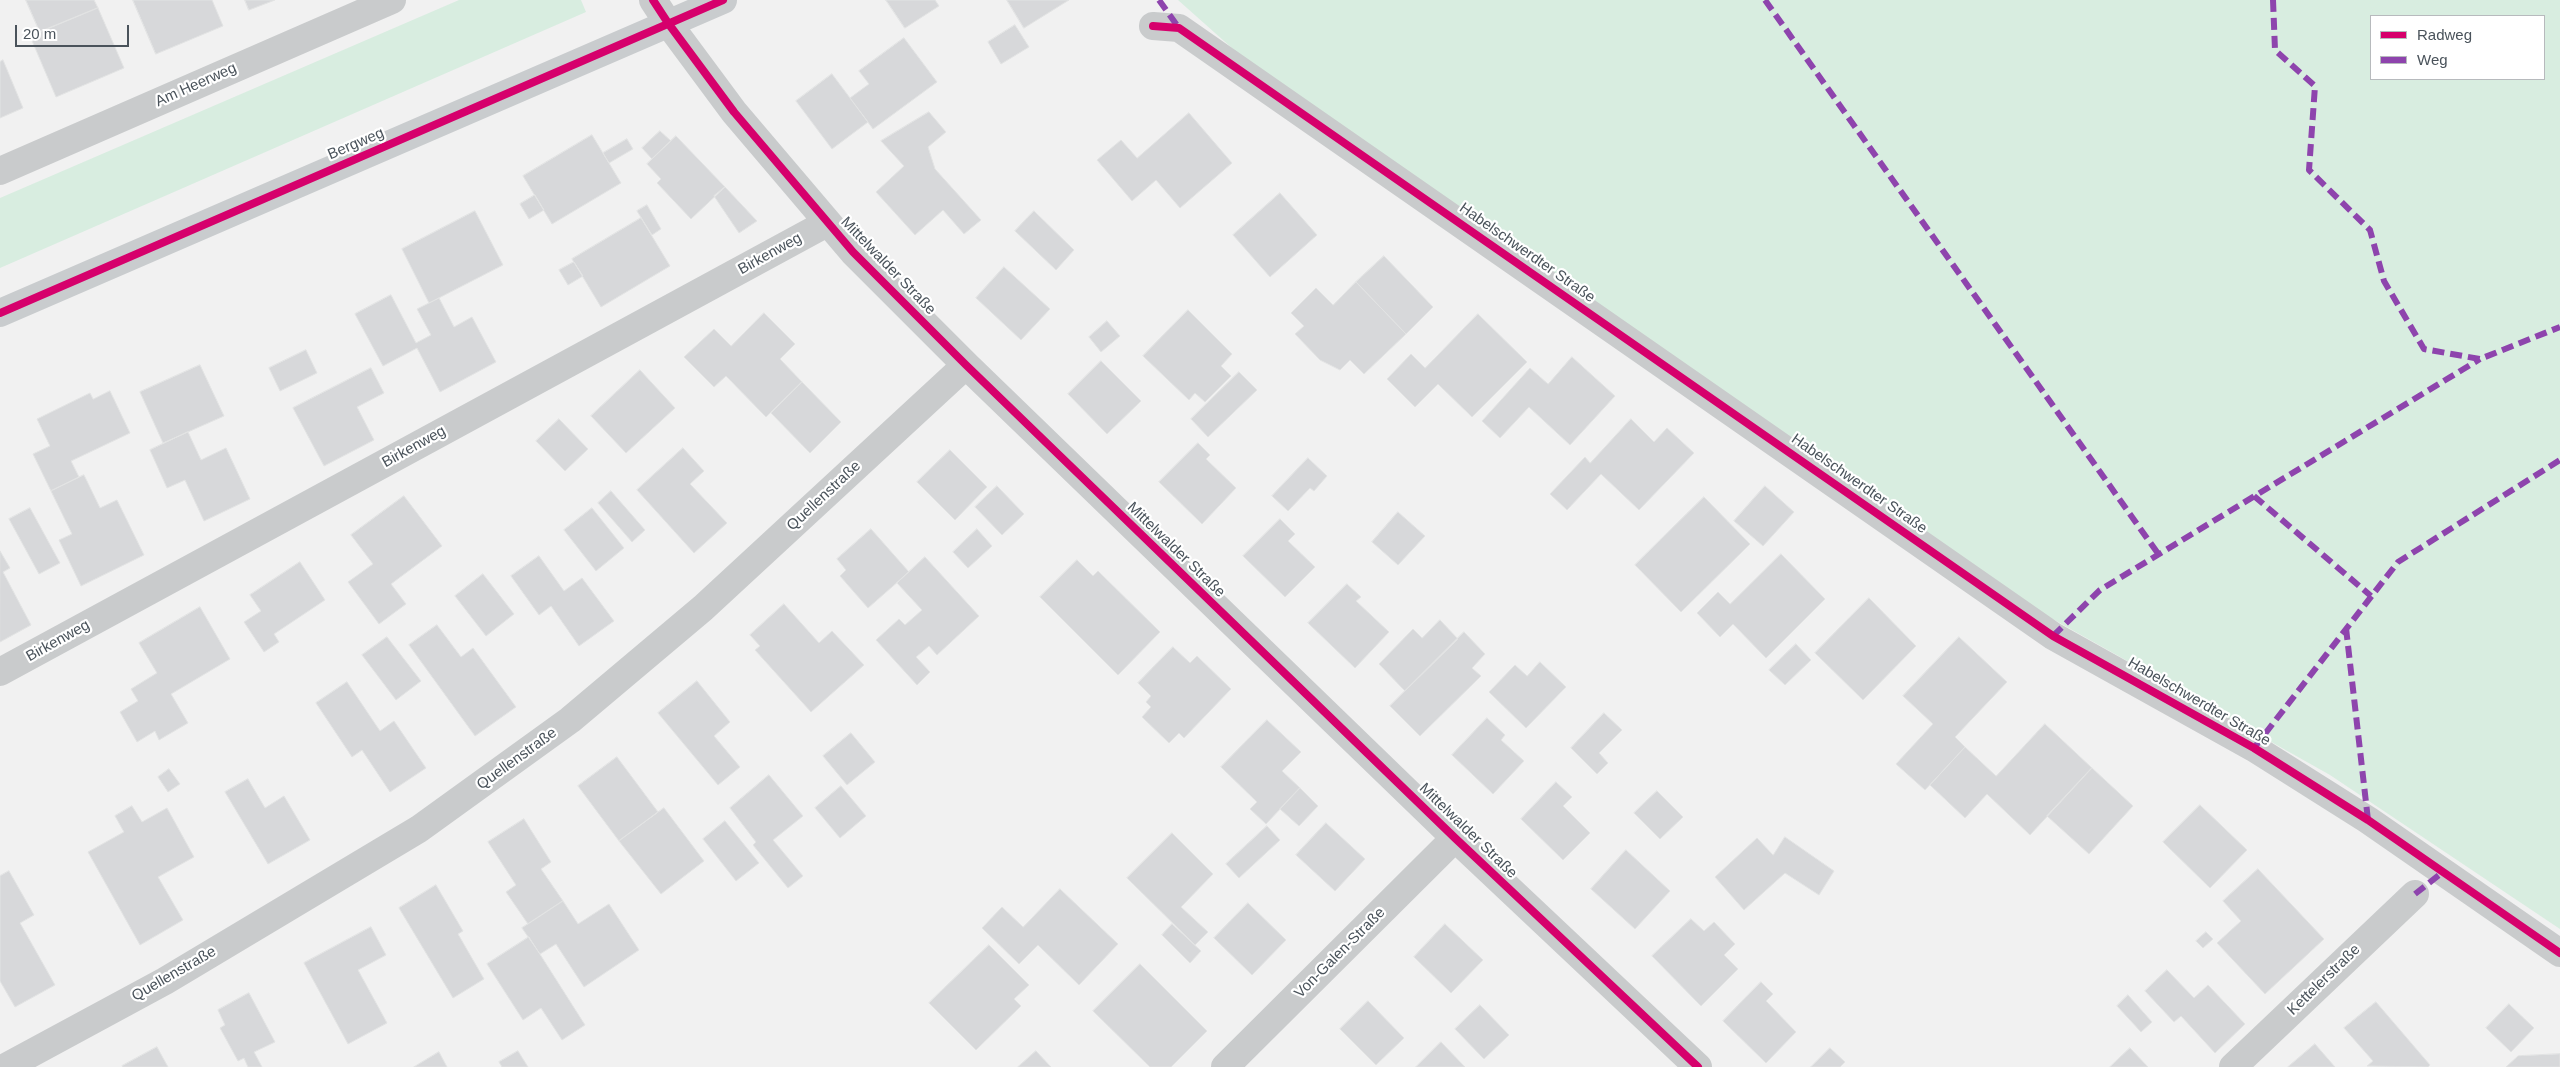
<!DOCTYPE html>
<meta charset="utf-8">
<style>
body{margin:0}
#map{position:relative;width:2560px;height:1067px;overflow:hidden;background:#f1f1f1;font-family:Helvetica,sans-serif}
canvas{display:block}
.legend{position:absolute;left:2370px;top:15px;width:175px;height:65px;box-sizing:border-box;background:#fff;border:1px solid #b7babd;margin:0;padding:6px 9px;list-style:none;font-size:15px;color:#4a535b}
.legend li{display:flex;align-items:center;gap:10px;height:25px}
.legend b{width:25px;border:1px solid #b7babd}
.scale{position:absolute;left:15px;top:25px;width:114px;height:22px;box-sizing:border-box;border:2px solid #4a535b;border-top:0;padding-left:6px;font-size:15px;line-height:18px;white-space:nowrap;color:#4a535b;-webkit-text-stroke:4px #fff;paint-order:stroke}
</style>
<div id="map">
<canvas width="2560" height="1067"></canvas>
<ul class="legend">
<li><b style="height:6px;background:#d6006c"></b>Radweg</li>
<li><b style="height:6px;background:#8e44ad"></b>Weg</li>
</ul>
<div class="scale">20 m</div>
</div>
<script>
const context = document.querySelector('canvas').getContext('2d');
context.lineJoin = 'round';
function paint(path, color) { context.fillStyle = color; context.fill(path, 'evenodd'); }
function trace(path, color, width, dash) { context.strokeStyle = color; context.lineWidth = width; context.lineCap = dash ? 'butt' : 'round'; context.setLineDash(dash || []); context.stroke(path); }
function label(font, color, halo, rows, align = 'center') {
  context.font = font + ' Helvetica,sans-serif'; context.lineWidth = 4.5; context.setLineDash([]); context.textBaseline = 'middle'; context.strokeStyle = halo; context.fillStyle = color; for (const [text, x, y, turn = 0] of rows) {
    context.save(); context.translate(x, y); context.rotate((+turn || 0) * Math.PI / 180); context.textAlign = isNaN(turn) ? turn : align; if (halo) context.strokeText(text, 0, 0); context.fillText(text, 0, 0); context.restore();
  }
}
paint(new Path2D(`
 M459,0H581L586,12L0,268V198Z
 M1178,0H2560V929L2330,775L2042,613L1242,57ZM2371,16H2544V79H2371Z`), '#d8ede0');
const building = new Path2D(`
 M26,0H94L98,8L40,32Z
 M133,0H212L223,26L156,54Z
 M245,0H275L249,10Z
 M886,0H935L939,6L905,28Z
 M1007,0H1069L1024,28Z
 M98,8L124,68L56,97L30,36Z
 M1015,25L1029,47L1001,64L988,42Z
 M904,38L937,82L873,129L850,98L869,84L859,71Z
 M3,60L23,108L0,118V62Z
 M832,74L868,122L832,149L796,101Z
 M929,112L946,132L928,147L935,169L981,220L964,234L943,210L915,235L876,192L904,166L881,141Z
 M1189,113L1232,163L1180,208L1156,180L1132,201L1097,160L1121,140L1137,158Z
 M660,131L671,141L652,159L642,148Z
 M592,135L621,183L552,224L523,176Z
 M676,136L725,187L691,219L657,183L661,179L647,164Z
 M627,139L633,149L609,163L603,153Z
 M725,187L757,221L739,233L714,196Z
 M1280,193L1317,235L1270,277L1233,235Z
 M535,195L544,210L529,219L520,204Z
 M647,205L661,229L652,235L637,211Z
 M475,211L503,265L429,303L402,249Z
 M1034,211L1074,250L1056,270L1015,231Z
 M641,218L670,266L601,307L572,259Z
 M1384,256L1433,307L1406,334L1356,282Z
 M574,262L583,276L568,285L559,270Z
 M1004,267L1050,309L1021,340L976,298Z
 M1356,282L1406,334L1364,374L1350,360L1340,370L1320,360L1295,334L1304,326L1291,313L1316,288L1333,305Z
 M391,295L416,343L431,335L417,309L439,298L454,327L472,317L496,362L440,392L417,348L383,366L355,314Z
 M1188,310L1232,354L1221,366L1231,376L1205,402L1195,393L1189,400L1143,356Z
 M764,313L795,344L780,359L802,382L766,417L726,376L714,387L684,357L714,329L731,346Z
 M1478,314L1527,362L1472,417L1438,384L1415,407L1387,379L1411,354L1425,368Z
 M1107,321L1120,336L1101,352L1089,337Z
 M306,350L317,373L280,391L269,368Z
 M1572,357L1615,396L1570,445L1529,407L1500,438L1482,421L1530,368L1548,384Z
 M1101,361L1141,401L1107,434L1068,394Z
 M200,365L224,416L163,443L140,392Z
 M371,368L384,393L357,407L374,440L324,466L293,408Z
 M640,370L675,408L626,453L591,416Z
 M1239,372L1257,390L1208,437L1191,419Z
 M802,382L841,422L810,453L771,413Z
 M110,391L130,433L71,461L79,477L51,491L33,454L50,446L37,419L90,393L93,399Z
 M559,419L588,449L565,471L536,441Z
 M1631,419L1654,442L1667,428L1694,453L1639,510L1601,474L1567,510L1550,494L1585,457L1590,463Z
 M188,432L201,460L226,448L250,499L204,521L185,480L167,488L150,450Z
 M1198,443L1210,455L1206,459L1236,488L1202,524L1159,482Z
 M683,448L704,471L690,484L727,523L694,553L637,490Z
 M950,450L987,487L955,520L917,482Z
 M1308,458L1327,476L1314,491L1310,488L1288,511L1272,496Z
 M84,475L100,508L117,500L144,555L81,586L59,540L72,534L51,491Z
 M997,486L1024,514L1002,535L975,507Z
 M1765,486L1794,512L1763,546L1734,521Z
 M611,491L645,530L632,542L598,503Z
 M404,496L442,546L391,584L406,604L379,624L348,582L373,564L351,535Z
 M1704,497L1750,544L1681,612L1635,565Z
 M30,508L60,563L39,574L9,519Z
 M592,508L624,548L596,571L564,530Z
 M1398,512L1425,536L1398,565L1372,542Z
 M1280,519L1295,534L1288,541L1315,567L1285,597L1243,556Z
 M871,529L909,572L868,608L840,576L846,570L837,559Z
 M977,529L992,546L968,568L953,552Z
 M0,551L10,568L3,572L31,625L0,642Z
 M1781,554L1825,599L1766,658L1733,624L1720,637L1697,613L1718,592L1730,604Z
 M539,556L564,591L582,578L614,621L579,646L551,606L539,615L511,576Z
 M925,557L979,616L937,655L929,646L916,657L930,672L917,685L876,640L899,619L905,625L922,610L897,583Z
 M1077,560L1093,576L1098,571L1160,632L1118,675L1040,597Z
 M300,562L325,600L274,634L279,642L264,652L244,622L261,611L250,595Z
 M483,574L514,614L486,636L455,596Z
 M1347,584L1361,597L1356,601L1389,632L1355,668L1308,623Z
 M1869,598L1916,646L1863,700L1815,653Z
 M784,604L819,643L832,631L864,665L811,712L755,650L760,646L750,635Z
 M200,607L230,659L171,694L188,723L159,740L155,731L137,742L120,712L138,701L131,689L157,673L139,643Z
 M1440,620L1458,639L1405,691L1379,664L1413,629L1422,638Z
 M437,625L461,657L473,648L516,707L475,736L409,645Z
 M1464,632L1485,654L1472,668L1481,676L1420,736L1390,706Z
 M387,637L421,681L396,700L362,655Z
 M1959,637L2007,682L1955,737L1965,747L1925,790L1896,764L1933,724L1903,696Z
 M1796,644L1811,660L1785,685L1769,670Z
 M1173,647L1190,663L1197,656L1231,689L1184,738L1179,733L1169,743L1142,717L1151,707L1146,702L1151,696L1138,683Z
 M1540,662L1566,687L1526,728L1489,692L1515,665L1527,676Z
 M697,681L730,722L714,736L740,767L718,785L658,713Z
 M347,682L380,731L394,721L426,768L390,792L362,750L352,757L316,703Z
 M1604,713L1622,730L1599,753L1608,763L1597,774L1571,748Z
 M1487,718L1505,735L1501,740L1524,761L1493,794L1452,755Z
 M1267,720L1301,752L1282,771L1300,788L1266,824L1250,809L1257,802L1221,767Z
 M2045,724L2092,768L2030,835L1987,794L1965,818L1930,785L1965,747L1996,776Z
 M851,733L875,762L847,785L823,756Z
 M617,757L658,812L619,841L578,786Z
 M2092,768L2133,806L2089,854L2047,816Z
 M169,769L180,784L168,792L158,777Z
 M769,775L803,816L773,840L803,876L788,888L753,845L756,842L730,808Z
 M248,779L265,808L284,796L310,840L268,864L225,792Z
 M1556,782L1572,797L1563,806L1590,833L1563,860L1521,819Z
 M841,786L866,816L840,838L815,808Z
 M1300,788L1318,806L1299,826L1280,809Z
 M1657,791L1683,817L1660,839L1634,813Z
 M2200,805L2247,850L2210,888L2163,842Z
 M132,806L142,822L167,808L194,857L158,877L183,920L140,945L88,852L124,832L115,816Z
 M664,808L704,861L661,894L619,841Z
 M524,819L551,862L541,869L563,901L528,924L506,892L516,885L488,842Z
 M725,821L759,863L736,881L703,839Z
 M1326,823L1365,859L1335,891L1296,855Z
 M1267,826L1280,840L1239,878L1226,864Z
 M1172,833L1213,874L1181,907L1208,932L1195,945L1127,878Z
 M1785,837L1834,871L1819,895L1785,873L1744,910L1715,877L1757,838L1773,855Z
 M1626,850L1670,891L1635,929L1591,889Z
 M2258,869L2324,939L2265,994L2217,943L2241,921L2223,901Z
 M9,871L34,915L20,923L55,985L15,1007L0,981V876Z
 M436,885L463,931L458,934L484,979L453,998L399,908Z
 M1060,889L1118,944L1079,985L1038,945L1019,964L982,928L1002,907L1023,927Z
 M563,901L578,924L609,904L639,950L584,987L556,944L540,954L522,928Z
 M1248,903L1286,940L1252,975L1214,938Z
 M1691,919L1704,931L1714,922L1735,944L1724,955L1738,969L1701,1006L1652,956Z
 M1172,924L1201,951L1190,963L1162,935Z
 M1445,924L1483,960L1451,993L1414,957Z
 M371,927L386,955L358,970L387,1023L348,1044L304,963Z
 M2206,932L2213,939L2203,948L2196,941Z
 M529,937L585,1025L562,1040L541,1008L523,1020L487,964Z
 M989,945L1029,985L1014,999L1021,1006L976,1050L929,1003Z
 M1140,964L1207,1031L1171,1067H1150L1093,1011Z
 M2167,970L2194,998L2208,985L2245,1024L2215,1053L2181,1016L2174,1022L2145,991Z
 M1761,982L1773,994L1766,1001L1796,1032L1766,1063L1723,1021Z
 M249,993L275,1042L254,1052L262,1067H248L244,1058L238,1061L220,1028L225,1025L218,1010Z
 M2128,995L2152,1022L2141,1032L2117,1006Z
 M1368,1001L1404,1038L1376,1065L1340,1029Z
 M2376,1002L2430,1065L2428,1067L2367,1066L2373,1061L2344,1028Z
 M2509,1004L2534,1028L2511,1052L2486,1028Z
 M1480,1005L1509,1035L1484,1059L1455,1029Z
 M1441,1042L1465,1067H1416Z
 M2315,1044L2335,1067H2288Z
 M157,1047L168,1067H123L122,1066Z
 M1830,1048L1845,1062L1840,1067H1811Z
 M2130,1048L2148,1067H2110Z
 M518,1051L528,1067H502L499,1062Z
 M1036,1051L1051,1067H1018Z
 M439,1052L447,1067H414Z
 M2560,1054V1067H2506L2518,1056Z`);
paint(building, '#d7d8da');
trace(building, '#e2e3e3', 1);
trace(new Path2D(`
 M653,0L668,23L734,112L853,252L966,365L1455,838L1698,1067
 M1153,26L1179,28L2053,636L2254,748L2368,820L2560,953
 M0,171L392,0
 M0,672L827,223
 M6,1067L165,981L419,829L570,720L703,608L966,365
 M1225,1067L1455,838
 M2233,1067L2415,894`), '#c9cbcc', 28);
trace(new Path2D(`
 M0,313L723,0`), '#c9ccce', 28);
trace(new Path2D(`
 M1159,0L1179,28
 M1765,0L2159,555
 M2273,0L2275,50L2315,86L2309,170L2370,230L2384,281L2424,349L2480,359L2560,327
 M2254,496L2371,596
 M2346,628L2368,820
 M2053,636L2100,590L2480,359
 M2254,748L2398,562L2560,460
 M2415,894L2443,872`), '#8e44ad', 6, [12, 6]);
trace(new Path2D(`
 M653,0L668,23L734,112L853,252L966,365L1455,838L1698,1067
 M1153,26L1179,28L2053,636L2254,748L2368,820L2560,953
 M0,313L723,0`), '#d6006c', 8);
label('15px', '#4a535b', '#fff', [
 ["Am Heerweg",196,85,-24],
 ["Bergweg",356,144,-23],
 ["Habelschwerdter Straße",1527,253,35],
 ["Birkenweg",770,254,-29],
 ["Mittelwalder Straße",888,266,46],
 ["Birkenweg",414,447,-29],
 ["Habelschwerdter Straße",1859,484,35],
 ["Quellenstraße",824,496,-43],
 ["Mittelwalder Straße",1176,550,44],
 ["Birkenweg",58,641,-29],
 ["Habelschwerdter Straße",2199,702,30],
 ["Quellenstraße",517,759,-36],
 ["Mittelwalder Straße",1468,831,44],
 ["Von-Galen-Straße",1340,953,-45],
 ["Quellenstraße",174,974,-30],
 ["Kettelerstraße",2324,980,-44]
]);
</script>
